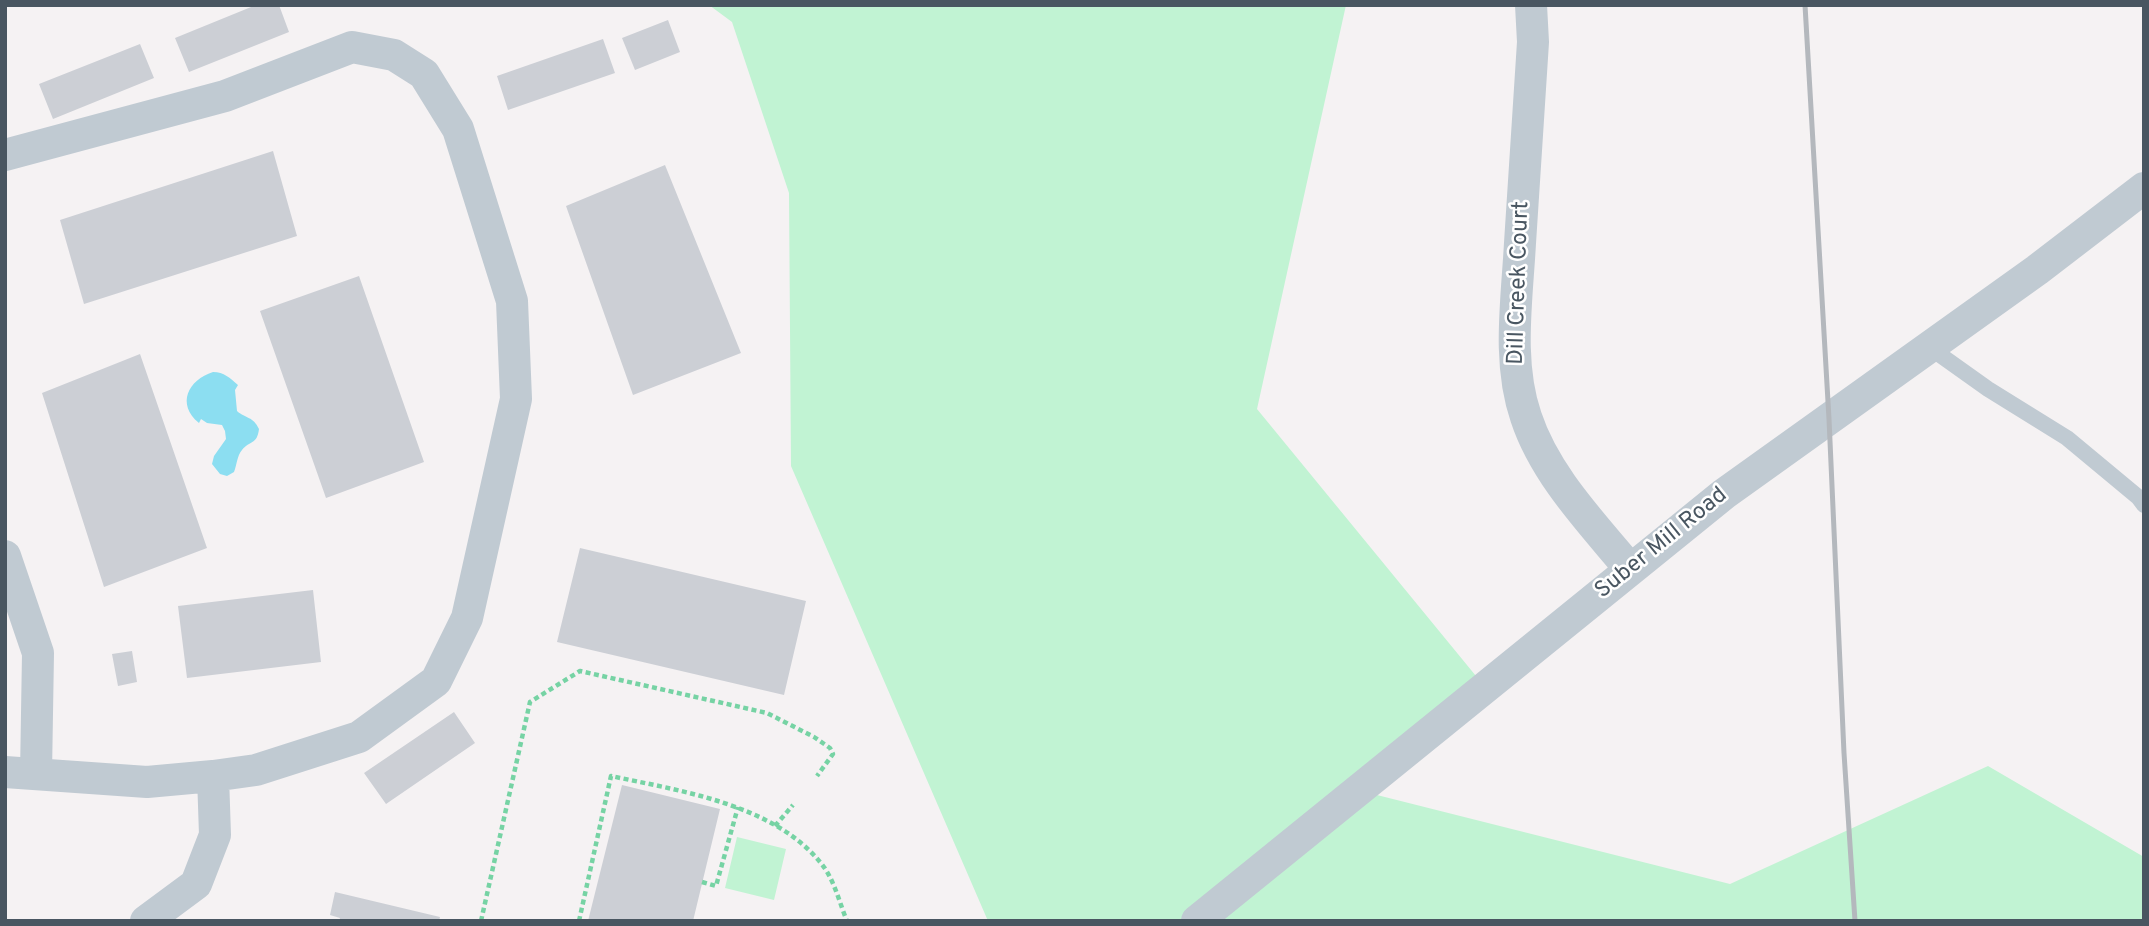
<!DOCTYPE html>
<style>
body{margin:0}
#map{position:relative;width:2149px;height:926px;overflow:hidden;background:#f5f2f3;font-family:Overpass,sans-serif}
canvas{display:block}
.frame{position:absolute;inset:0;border:7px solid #495661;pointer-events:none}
</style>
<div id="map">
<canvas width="2149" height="926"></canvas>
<div class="frame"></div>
</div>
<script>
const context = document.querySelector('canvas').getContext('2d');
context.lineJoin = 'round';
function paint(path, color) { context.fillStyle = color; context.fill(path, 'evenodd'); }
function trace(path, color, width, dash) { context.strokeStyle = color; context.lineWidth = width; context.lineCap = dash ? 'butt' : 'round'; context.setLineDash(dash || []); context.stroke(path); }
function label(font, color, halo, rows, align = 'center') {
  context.font = font + ' Overpass,sans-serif'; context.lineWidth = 5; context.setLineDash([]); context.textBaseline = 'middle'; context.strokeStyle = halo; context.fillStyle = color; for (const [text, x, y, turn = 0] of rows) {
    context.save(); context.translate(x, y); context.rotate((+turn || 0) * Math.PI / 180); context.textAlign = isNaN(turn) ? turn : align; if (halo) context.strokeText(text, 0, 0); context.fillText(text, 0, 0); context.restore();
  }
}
paint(new Path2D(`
 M709,5H1346L1257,409L1485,687L1369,793L1730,884L1988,766L2144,857V921H988L791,466L789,193L732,22Z
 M737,837L786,849L774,900L725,888Z`), '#c1f3d3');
paint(new Path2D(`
 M213,372C224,372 230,378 238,385L235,390L237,411C246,419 253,416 259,429C257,445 250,440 242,450C237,456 237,464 234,472L227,476L220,474L212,464L214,456L226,439L225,431L222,425L207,423L201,419L199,423C176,404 188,380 213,372Z`), '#8cdef1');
paint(new Path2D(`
 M256,5H279L289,32L189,72L175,38Z
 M668,20L680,52L635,70L622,38Z
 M603,39L615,73L508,110L497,76Z
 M140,44L154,78L53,119L39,84Z
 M273,151L297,236L84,304L60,220Z
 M665,165L741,353L633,395L566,206Z
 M359,276L424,462L326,498L260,311Z
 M140,354L207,548L104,587L42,393Z
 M580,548L806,601L784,695L557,642Z
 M313,590L321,662L187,678L178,606Z
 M132,651L137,682L118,686L112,654Z
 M454,712L475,743L386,804L364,773Z
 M622,785L720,809L693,921H588Z
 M335,892L440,917L439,921H339L340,918L330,915Z`), '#cccfd5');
trace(new Path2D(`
 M775,826L793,805
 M702,882L716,886L738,807
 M481,921L530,702L580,671L767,713L814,737L830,748L833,754L817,776
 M579,921L611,776C681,791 772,804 820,862C834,878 839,902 847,921`), '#76d3a4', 4.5, [5, 3.5]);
trace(new Path2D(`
 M1929,347L1988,389L2067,438L2138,497L2144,505`), '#c0cad2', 16);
trace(new Path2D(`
 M1531,5L1533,42C1529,109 1524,176 1520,243C1517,300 1507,362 1526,417C1545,475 1592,523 1630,569
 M5,155L225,96L352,47L394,55L424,74L458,129L512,301L516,399L467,618L436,681L359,737L256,770L213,776L147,782L5,772
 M5,556L38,653L36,774
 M146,921L196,884L215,835L213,776
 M1197,921L1724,494L2037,270L2144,188`), '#c0cad2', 32);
trace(new Path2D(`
 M1805,5L1829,419L1844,753L1855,921`), '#b4b8bd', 5);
label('23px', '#495661', '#fff', [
 ["Dill Creek Court",1520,283,-88],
 ["Suber Mill Road",1662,544,-39]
]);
</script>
